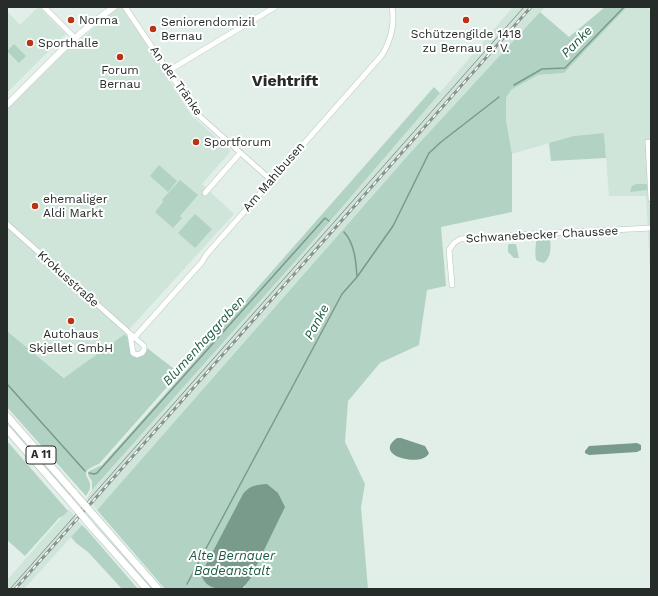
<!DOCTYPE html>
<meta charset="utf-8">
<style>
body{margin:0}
#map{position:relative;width:658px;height:596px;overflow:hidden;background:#e2efe8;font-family:"Work Sans",sans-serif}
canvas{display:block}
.frame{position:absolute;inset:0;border:8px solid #262c29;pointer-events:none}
</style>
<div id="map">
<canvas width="658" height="596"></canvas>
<div class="frame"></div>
</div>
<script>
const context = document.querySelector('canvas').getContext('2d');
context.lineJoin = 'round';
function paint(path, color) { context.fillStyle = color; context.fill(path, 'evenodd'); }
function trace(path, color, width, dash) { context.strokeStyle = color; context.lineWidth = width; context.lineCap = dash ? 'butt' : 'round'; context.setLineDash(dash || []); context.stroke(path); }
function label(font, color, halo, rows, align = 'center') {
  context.font = font + ' "Work Sans",sans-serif'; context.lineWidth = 4; context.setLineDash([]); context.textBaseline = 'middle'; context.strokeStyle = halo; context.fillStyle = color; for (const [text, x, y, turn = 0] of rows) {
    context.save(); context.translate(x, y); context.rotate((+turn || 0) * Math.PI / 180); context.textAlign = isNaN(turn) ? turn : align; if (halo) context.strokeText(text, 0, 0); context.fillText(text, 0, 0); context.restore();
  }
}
paint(new Path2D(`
 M38,7H39L66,34L7,93V11L20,25Z
 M513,7H545L410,153L97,510L87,498L92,490L307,248Z
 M627,7H648L651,13V287L646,196H609L604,133L573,136L512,154L506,120V98L511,90L538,75L564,73Z
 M119,8L123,9L127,14L191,115L231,151L202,184L234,214L125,334L65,378L7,331V109L62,55L114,10Z
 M69,509L82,525L24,589H7V580Z`), '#d0e5da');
paint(new Path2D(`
 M605,7H627L564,73L538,75L511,90L506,98V120L512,154V212L441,227L446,286L427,290L419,345L380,363L348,401L345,442L365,484L361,507L368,589H242L245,587L247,489L201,574C203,583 209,585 217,589H165L97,510L410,153L540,12L569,37Z
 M14,44L26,56L19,63L7,51Z
 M434,87L440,93L307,248L92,490V481L88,475L89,471L102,465L199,356L200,353Z
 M604,133L606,158L551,161L549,143L573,136Z
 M159,165L177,181L168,192L150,176Z
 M180,180L198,195L180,216L182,218L173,228L155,212L163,202L162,200Z
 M636,184H647V190L630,192L632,186Z
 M195,214L212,229L195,248L178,233Z
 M550,239C551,248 551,257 544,263L537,261C534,256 536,247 536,240Z
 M509,244H516L519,258H514L508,252V245Z
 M7,331L64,378L125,334C131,340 128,350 133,357C140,357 145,355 147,348L178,372L175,378L99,464C70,475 101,478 86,496L7,407Z
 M7,441L68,511L63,516L59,518L25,556L7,540Z
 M82,525L87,530L138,589H122L88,552L76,543L71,537Z`), '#b2d3c3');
paint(new Path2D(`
 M397,438H401L425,446L429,453C423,468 371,456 397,438Z
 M637,443L641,445V450L637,452L589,455L585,453V451L589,446Z
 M267,484L278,493L285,507L250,579L242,589C227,589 206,593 201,574L243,494C250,485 256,485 267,484Z`), '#799b8b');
trace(new Path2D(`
 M514,85L542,69L565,68L624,7
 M344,232C355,244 356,262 357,277
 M7,384L85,471
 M89,473L94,474L97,473L325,218L329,221
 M187,584L342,294L357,277L393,226L429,153L441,142L499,97`), '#799b8b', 1.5);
const minor = new Path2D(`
 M44,7L75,38
 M125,7L197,114L271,180
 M168,71L275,7
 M648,142L651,199
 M205,193L240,153
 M7,224L144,346V350L142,353L137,355L133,353L130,334
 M452,285L449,250L454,243L460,239L533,234L651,228
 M134,338L193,272L202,262L206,255L382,55C391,40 395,24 392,7`);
const major = new Path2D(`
 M7,105C41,71 74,35 114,7`);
const highway = new Path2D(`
 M7,416L75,494
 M7,429L69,500
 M97,519L158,589
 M91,526L147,589`);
trace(minor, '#b7c4bd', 6);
trace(major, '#b7c4bd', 7);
trace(highway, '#b7c4bd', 8);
trace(minor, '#fff', 5);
trace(major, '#fff', 6);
trace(highway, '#fff', 7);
trace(new Path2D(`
 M10,589L524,7`), '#8a948f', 1);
const rail = new Path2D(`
 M15,589L531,7`);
trace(rail, '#8a948f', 3);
trace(rail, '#fff', 1.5, [4.5]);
const highwayBridge = new Path2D(`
 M75,494L97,519
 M69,500L91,526`);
trace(highwayBridge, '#b7c4bd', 8, []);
trace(highwayBridge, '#fff', 7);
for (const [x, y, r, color] of [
 [71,20,4,"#bd3213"],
 [466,20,4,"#bd3213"],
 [153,29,4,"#bd3213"],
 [30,43,4,"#bd3213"],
 [120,57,4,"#bd3213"],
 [196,142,4,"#bd3213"],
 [35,206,4,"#bd3213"],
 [71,321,4,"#bd3213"]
]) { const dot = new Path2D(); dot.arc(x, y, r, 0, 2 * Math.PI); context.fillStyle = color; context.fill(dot); trace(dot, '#fff', 1.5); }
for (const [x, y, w] of [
 [41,455,30]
]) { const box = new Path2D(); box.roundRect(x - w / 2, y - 9, w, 18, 3); context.fillStyle = '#fff'; context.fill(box); trace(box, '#262c29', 1); }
label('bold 11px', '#262c29', null, [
 ["A 11",41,455]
]);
label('12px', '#262c29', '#fff', [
 ["Norma",79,20],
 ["Seniorendomizil",161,22],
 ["Bernau",161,36],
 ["Schützengilde 1418",466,34,"center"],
 ["zu Bernau e. V.",466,48,"center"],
 ["Sporthalle",38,43],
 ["Forum",120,70,"center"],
 ["Bernau",120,84,"center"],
 ["Sportforum",204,142],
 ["ehemaliger",43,199],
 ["Aldi Markt",43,213],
 ["Autohaus",71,334,"center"],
 ["Skjellet GmbH",71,348,"center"]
], 'left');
label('12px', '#262c29', '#fff', [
 ["An der Tränke",176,81,55],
 ["Am Mahlbusen",274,177,-49],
 ["Schwanebecker Chaussee",542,235,-3],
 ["Krokusstraße",68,279,42]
]);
label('italic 13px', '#1d5b43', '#fff', [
 ["Panke",577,42,-46],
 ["Panke",317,322,-62],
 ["Blumenhaggraben",204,341,-48],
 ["Alte Bernauer",232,556],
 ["Badeanstalt",232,571]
]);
label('bold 16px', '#262c29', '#fff', [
 ["Viehtrift",285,81]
]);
</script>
